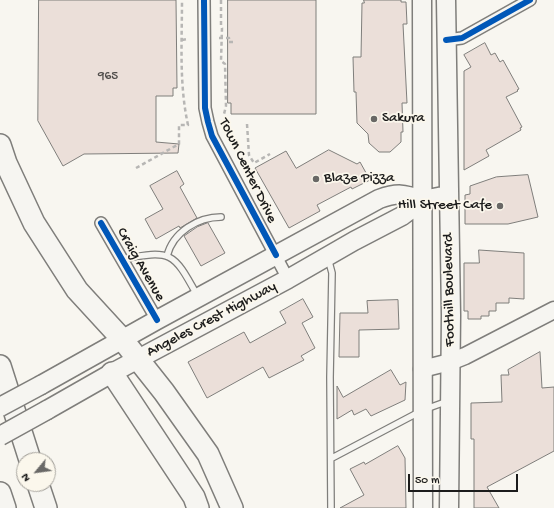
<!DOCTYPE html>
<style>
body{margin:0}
#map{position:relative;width:554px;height:508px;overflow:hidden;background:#f8f6f0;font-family:"Gochi Hand",sans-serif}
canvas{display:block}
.north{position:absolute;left:16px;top:452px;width:40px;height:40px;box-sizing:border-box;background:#fbf7ec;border:1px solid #a29f99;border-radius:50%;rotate:241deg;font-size:11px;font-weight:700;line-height:16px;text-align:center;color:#1c1c1c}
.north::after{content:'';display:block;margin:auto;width:14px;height:18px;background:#696866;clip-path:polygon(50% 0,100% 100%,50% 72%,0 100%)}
.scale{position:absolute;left:408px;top:474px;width:110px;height:18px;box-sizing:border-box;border:2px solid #1c1c1c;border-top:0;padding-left:5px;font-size:12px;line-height:14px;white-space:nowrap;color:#1c1c1c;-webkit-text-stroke:3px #fbf7ec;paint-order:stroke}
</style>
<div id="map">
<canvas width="554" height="508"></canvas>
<div class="north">N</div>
<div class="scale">50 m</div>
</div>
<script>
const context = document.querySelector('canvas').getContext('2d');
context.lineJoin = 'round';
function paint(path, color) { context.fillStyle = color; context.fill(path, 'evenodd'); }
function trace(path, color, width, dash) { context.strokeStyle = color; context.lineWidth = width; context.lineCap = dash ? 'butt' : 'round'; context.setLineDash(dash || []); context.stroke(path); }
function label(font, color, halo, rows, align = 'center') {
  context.font = font + ' "Gochi Hand",sans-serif'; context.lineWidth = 3.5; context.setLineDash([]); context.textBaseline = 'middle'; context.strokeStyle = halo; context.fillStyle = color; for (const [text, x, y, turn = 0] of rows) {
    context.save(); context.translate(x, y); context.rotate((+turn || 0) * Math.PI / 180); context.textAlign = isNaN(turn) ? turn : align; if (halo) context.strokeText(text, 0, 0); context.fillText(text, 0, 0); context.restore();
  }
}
const building = new Path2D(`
 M39,0H176L177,88H173V96H156V142L179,144L178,153L84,154L63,166L38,121Z
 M228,0H316V114H231V103H228Z
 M364,0H401V2H406L407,24H403L407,103H402L403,132H401V142L390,152H379L369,143L368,134L357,123L356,92H354L353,57H361L362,3H364Z
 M485,43L491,55L495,53L500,62L503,60L519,89L517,90L518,91L506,97L522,127L520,128L521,130L486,150L489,156L464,170V71L471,67L464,55Z
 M329,150L357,164L360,162L370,180L352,189L351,187L317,205L320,211L289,228L255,168L286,151L296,168Z
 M177,171L184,184L180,187L197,218L180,228L179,226L156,239L145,219L163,209L150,186Z
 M528,175L538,217L508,224H465V195L470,194V186L496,177Z
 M208,223L225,253L201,266L184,236L197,227Z
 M479,250L524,253V299L509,298V303H496V311H489V316H481V319H468V311H464V263H479Z
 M303,299L313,317L302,323L315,348L301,356L304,360L269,378L263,367L207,398L188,362L244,332L250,343L286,323L280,312Z
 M398,300L399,329L359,330V357H339L340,313H368L367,301Z
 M540,352L542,388L554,387V451L487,487L499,508H474V439H471V403L502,402L501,375H509L508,370Z
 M391,370L400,385L406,382L405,400L371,416L366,409L354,415L352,410L337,419V386L343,397Z
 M398,446L405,458L406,508H340L364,495L350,469L364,462L365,464Z`);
paint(building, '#ebdfd9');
trace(building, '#7f7e7b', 1);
const lane = new Path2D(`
 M167,256C173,232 198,217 221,217
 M328,258L332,273L330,377L331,508
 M122,259C171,250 173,251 197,295
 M332,458L423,410L448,401`);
const street = new Path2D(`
 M204,0L205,108L208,122L212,136L288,279
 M446,40L462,38L530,0
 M101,223L157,320`);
const secondary = new Path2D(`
 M422,369L450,362L465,356L554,310`);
const primary = new Path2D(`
 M422,0L423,508
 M446,0L451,315L449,508
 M41,385L157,320L379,199C398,192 404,194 423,200
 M47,410L112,373L288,279L354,241L402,216L423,200L448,195`);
const highway = new Path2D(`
 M0,145L6,163L34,223L77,290L122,339L164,392L208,454L232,508
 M0,366L30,460
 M112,373L194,497L198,508
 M38,484L46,508
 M0,493L5,508`);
trace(lane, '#7f7e7b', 8);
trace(street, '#7f7e7b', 14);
trace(secondary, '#7f7e7b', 19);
trace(primary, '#7f7e7b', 21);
trace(highway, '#7f7e7b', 24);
trace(new Path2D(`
 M221,0V25L222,28L221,61L225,64L226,106L224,114
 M219,38H229V42H236
 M182,40L188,39
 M247,124L249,155L254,163L270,154
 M136,168L179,144V125H188C179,84 182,42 182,0`), '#b7b6b4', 2.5, [4, 3]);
trace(lane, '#f6f5f1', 5.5);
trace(street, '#f6f5f1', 11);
trace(secondary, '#f6f5f1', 16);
trace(primary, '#f6f5f1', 18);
trace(highway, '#f6f5f1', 21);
const primaryBridge = new Path2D(`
 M0,407L41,385
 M0,436L47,410`);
trace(primaryBridge, '#7f7e7b', 21, []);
trace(primaryBridge, '#f6f5f1', 18);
trace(new Path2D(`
 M204,0L205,108L208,122L212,136L276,255
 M446,40L462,38L530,0
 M101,223L157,320`), '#0057b8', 6);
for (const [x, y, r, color] of [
 [374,119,4,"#696866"],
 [316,179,4,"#696866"],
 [500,206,4,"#696866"]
]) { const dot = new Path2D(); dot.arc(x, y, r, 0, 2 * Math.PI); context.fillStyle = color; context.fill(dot); trace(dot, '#fbf7ec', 1.5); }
label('13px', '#504d4b', null, [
 ["965",108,77]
]);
label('15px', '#1c1c1c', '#fbf7ec', [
 ["Sakura",382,119],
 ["Blaze Pizza",324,179],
 ["Hill Street Cafe",492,206,"right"]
], 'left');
label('15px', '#1c1c1c', '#fbf7ec', [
 ["Town Center Drive",247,171,64],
 ["Craig Avenue",140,265,60],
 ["Foothill Boulevard",450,290,-91],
 ["Angeles Crest Highway",212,320,-28]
]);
</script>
